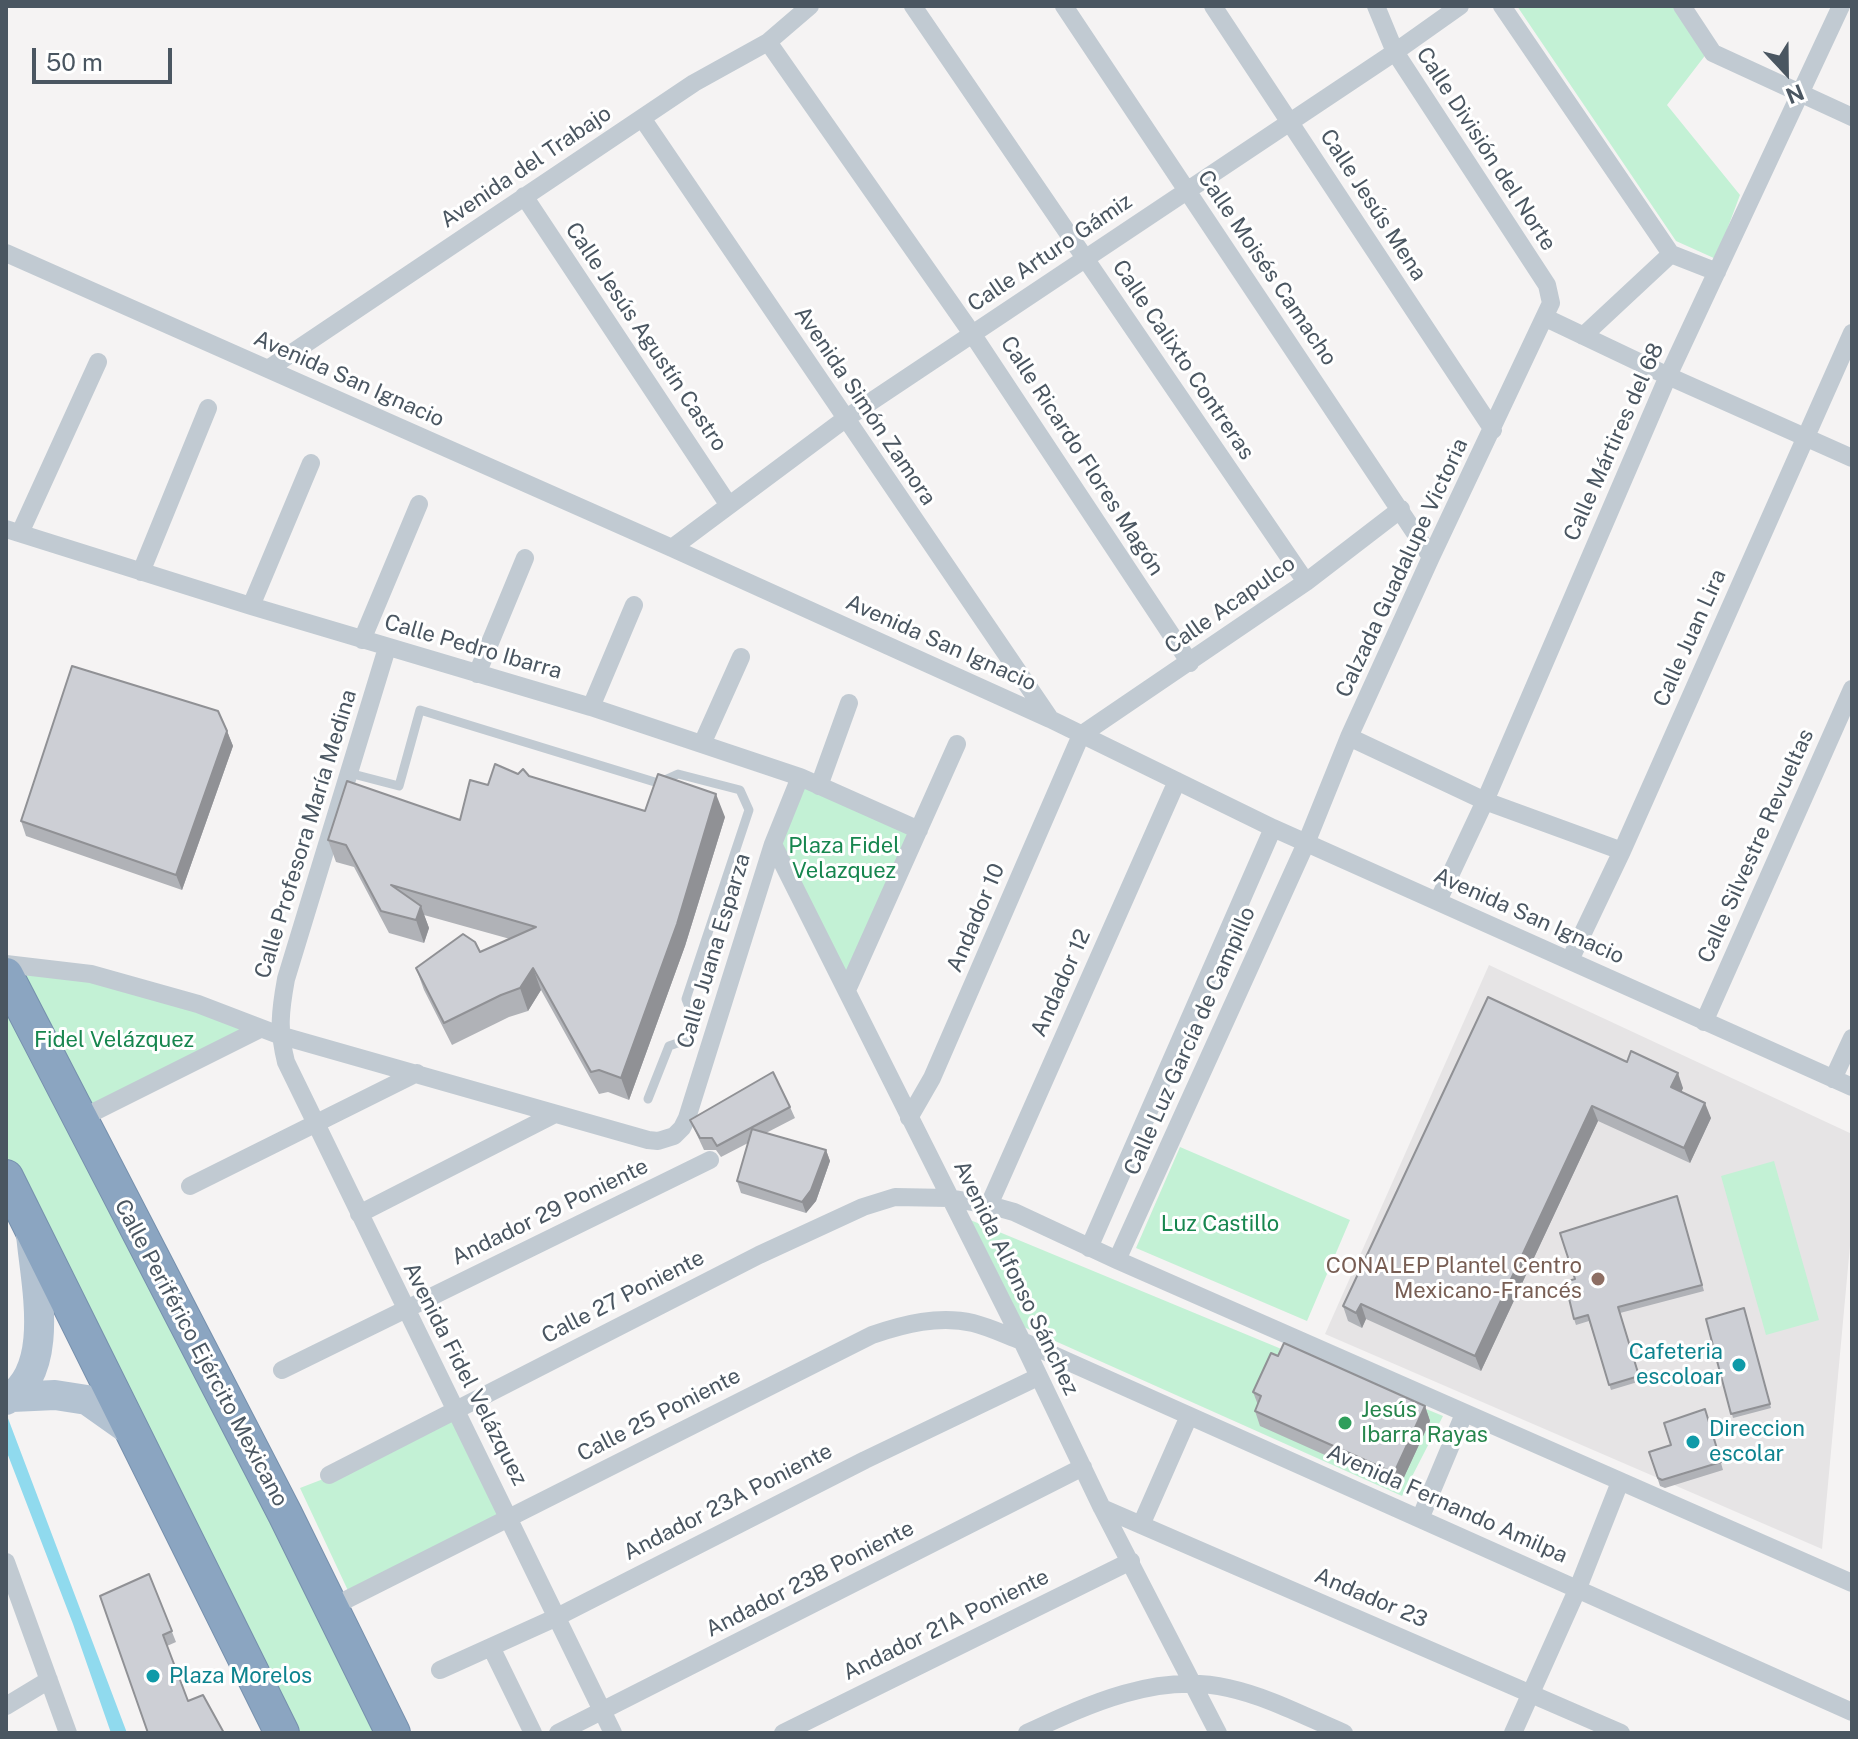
<!DOCTYPE html>
<meta charset="utf-8">
<style>
body{margin:0}
#map{position:relative;width:1858px;height:1739px;overflow:hidden;background:#f5f3f3;font-family:"Public Sans",sans-serif}
canvas{display:block}
.frame{position:absolute;inset:0;border:8px solid #4a5661;pointer-events:none}
.north{position:absolute;left:1746px;top:32px;width:80px;height:80px;-webkit-text-stroke:6px #fff;paint-order:stroke;rotate:158deg;font-size:22px;font-weight:700;line-height:32px;text-align:center;color:#4a5661}
.north::after{content:'';display:block;margin:auto;width:28px;height:36px;background:#4a5661;clip-path:polygon(50% 0,100% 100%,50% 72%,0 100%)}
.scale{position:absolute;left:32px;top:48px;width:140px;height:36px;box-sizing:border-box;border:4px solid #4a5661;border-top:0;padding-left:10px;font-size:24px;line-height:28px;white-space:nowrap;color:#4a5661;-webkit-text-stroke:6px #fff;paint-order:stroke}
</style>
<div id="map">
<canvas width="1858" height="1739"></canvas>
<div class="frame"></div>
<div class="north">N</div>
<div class="scale">50 m</div>
</div>
<script>
const context = document.querySelector('canvas').getContext('2d');
context.lineJoin = 'round';
function paint(path, color) { context.fillStyle = color; context.fill(path, 'evenodd'); }
function trace(path, color, width, dash) { context.strokeStyle = color; context.lineWidth = width; context.lineCap = dash ? 'butt' : 'round'; context.setLineDash(dash || []); context.stroke(path); }
function label(font, color, halo, rows, align = 'center') {
  context.font = font + ' "Public Sans",sans-serif'; context.lineWidth = 6; context.setLineDash([]); context.textBaseline = 'middle'; context.strokeStyle = halo; context.fillStyle = color; for (const [text, x, y, turn = 0] of rows) {
    context.save(); context.translate(x, y); context.rotate((+turn || 0) * Math.PI / 180); context.textAlign = isNaN(turn) ? turn : align; if (halo) context.strokeText(text, 0, 0); context.fillText(text, 0, 0); context.restore();
  }
}
paint(new Path2D(`
 M1489,965L1852,1134V1224L1822,1549L1325,1334Z`), '#e6e4e5');
paint(new Path2D(`
 M1517,6H1677L1707,53L1667,105L1740,195L1716,259L1676,241Z
 M800,777L919,830L847,990L773,844Z
 M23,971L91,980L251,1029L93,1108Z
 M6,982L391,1733H287L6,1173Z
 M1180,1147L1350,1220L1307,1321L1136,1248Z
 M1774,1161L1819,1320L1766,1335L1721,1176Z
 M963,1217L1443,1416L1402,1496L1017,1324Z
 M453,1412L508,1517L351,1597L300,1488L331,1476Z`), '#c3f1d5');
paint(new Path2D(`
 M6,1413L127,1733H111L73,1624L6,1450Z`), '#90daee');
const highway = new Path2D(`
 M6,975L285,1514L393,1733
 M6,1177L282,1733`);
trace(highway, '#7690ad', 36);
trace(new Path2D(`
 M349,773L399,786L420,710L658,783L678,774L740,790L749,810L686,999L693,1017L686,1040L669,1046L648,1099`), '#c1cad2', 9);
trace(new Path2D(`
 M913,6L1306,582
 M1064,6L1431,557
 M1213,6L1493,430
 M1502,6L1671,254L1717,272
 M1682,6L1713,53L1852,117
 M768,42L973,335L1190,663
 M642,118L1049,717
 M524,196L728,504
 M6,253L672,548L1050,719L1273,828L1852,1087
 M1546,318L1668,376L1852,458
 M1583,336L1671,254
 M268,369L694,83L768,42L810,6
 M6,529L251,606L591,707L800,777L919,830
 M20,533L98,362
 M672,548L845,419L1395,52L1460,6
 M141,572L208,408
 M251,606L311,463
 M362,640L419,504
 M387,648L286,979C280,1012 278,1030 286,1062L613,1733
 M477,674L525,558
 M591,707L634,605
 M1081,735L1306,582L1401,509
 M1349,737L1485,801L1622,851
 M702,744L741,657
 M819,786L849,703
 M773,844L1022,1341L1102,1508L1218,1733
 M1438,901L1485,801L1668,376L1841,6
 M1570,960L1622,851L1852,333
 M6,964L91,974L198,1004L279,1035L648,1140L658,1141L674,1136L682,1128L687,1118L773,844L800,777
 M847,990L957,744
 M1704,1022L1852,689
 M1833,1079L1852,1038
 M909,1118L932,1078L1081,735
 M80,1119L260,1029
 M190,1186L417,1073
 M989,1205L1177,781
 M359,1214L553,1115
 M1089,1248L1273,828
 M1117,1260L1307,841L1349,737L1431,557L1551,303L1547,285L1395,52L1376,6
 M282,1370L710,1160
 M329,1475L759,1255L863,1207L895,1197L949,1198L989,1205L1014,1212L1117,1260L1852,1583
 M1102,1508L1621,1733
 M1420,1519L1464,1414
 M1141,1525L1189,1416
 M6,1562L68,1733
 M330,1608L872,1335C904,1324 939,1315 973,1323C989,1327 1006,1335 1022,1341L1852,1712
 M491,1647L533,1733
 M440,1670L555,1618L865,1460L1038,1377
 M6,1706L49,1680
 M558,1733L1083,1467
 M783,1733L1131,1561
 M1027,1733C1089,1704 1158,1672 1228,1688C1269,1697 1306,1717 1344,1733
 M1513,1733L1578,1588L1620,1482`), '#c1cad2', 18);
trace(new Path2D(`
 M12,1397L55,1395L87,1400L135,1434
 M6,1400C57,1371 35,1282 31,1234`), '#b3c2d1', 30);
trace(highway, '#8ba5c1', 34);
paint(new Path2D(`
 M227,731L233,746L182,890L26,836L21,821Z
 M518,774L645,811L725,817L685,946L629,1100L608,1092L599,1094L541,990L528,1011L509,1017L452,1045L424,990L416,968L480,952L510,939L424,915L429,928L424,943L389,933L354,867L336,862L328,840L460,820L488,785Z
 M1488,997L1683,1088L1681,1092L1711,1118L1690,1163L1598,1121L1481,1371L1366,1319L1362,1328L1348,1321L1343,1306Z
 M790,1107L795,1118L766,1133L826,1150L830,1161L816,1201L806,1213L741,1193L737,1181L748,1143L721,1157L716,1150H704L690,1120Z
 M1677,1196L1704,1291L1620,1313L1641,1381L1611,1390L1589,1321L1576,1325L1574,1319L1575,1279Z
 M1744,1308L1771,1408L1733,1418L1706,1319Z
 M1253,1392L1425,1406L1430,1421L1399,1488L1260,1426L1255,1411L1258,1405Z
 M1708,1417L1723,1470L1665,1488L1660,1486L1649,1452L1671,1445Z
 M149,1574L176,1642L167,1646L148,1733Z`), '#b0b2b7');
paint(new Path2D(`
 M227,731L233,746L182,890L176,875Z
 M716,794L725,817L685,946L629,1100L621,1078Z
 M421,906L429,928L424,943L416,920Z
 M533,968L541,990L528,1011L520,988Z
 M1678,1073L1683,1088L1677,1102L1671,1087Z
 M1705,1103L1711,1118L1690,1163L1684,1148Z
 M1592,1106L1598,1121L1481,1371L1475,1356Z
 M826,1150L830,1161L816,1201L806,1213L802,1202Z
 M1361,1304L1366,1319L1362,1328L1356,1313Z
 M1425,1406L1430,1421L1399,1488L1394,1473Z`), '#909195');
const building = new Path2D(`
 M72,666L218,711L227,731L176,875L21,821Z
 M495,764L518,774L523,769L529,776L645,811L658,774L716,794L677,924L621,1078L599,1070L591,1072L533,968L520,988L501,995L444,1023L416,968L463,934L475,942L480,952L536,927L391,885L421,906L416,920L381,911L346,845L328,840L347,781L460,820L470,780L488,785Z
 M1488,997L1627,1062L1631,1051L1678,1073L1671,1087L1705,1103L1684,1148L1592,1106L1475,1356L1361,1304L1356,1313L1343,1306Z
 M773,1072L790,1107L717,1146L712,1138H700L690,1120Z
 M752,1129L826,1150L811,1190L802,1202L737,1181Z
 M1677,1196L1702,1285L1618,1307L1639,1376L1609,1385L1588,1315L1574,1319L1565,1282L1575,1279L1560,1233Z
 M1744,1308L1770,1404L1731,1414L1706,1319Z
 M1284,1343L1425,1406L1394,1473L1255,1411L1261,1396L1253,1392L1271,1353L1278,1356Z
 M1705,1409L1721,1462L1662,1480L1658,1478L1649,1452L1671,1445L1664,1423Z
 M149,1574L172,1631L163,1635L188,1701L203,1695L224,1733H148L100,1596Z`);
paint(building, '#cdcfd5');
trace(building, '#909195', 2);
for (const [x, y, r, color] of [
 [1598,1279,8,"#8d6e63"],
 [1739,1365,8,"#0f9aa8"],
 [1345,1423,8,"#2e9e5b"],
 [1693,1442,8,"#0f9aa8"],
 [153,1676,8,"#0f9aa8"]
]) { const dot = new Path2D(); dot.arc(x, y, r, 0, 2 * Math.PI); context.fillStyle = color; context.fill(dot); trace(dot, '#fff', 3); }
label('22px', '#4a5661', '#fff', [
 ["Calle División del Norte",1486,149,57],
 ["Avenida del Trabajo",526,167,-34],
 ["Calle Jesús Mena",1373,205,57],
 ["Calle Arturo Gámiz",1050,253,-34],
 ["Calle Moisés Camacho",1267,268,56],
 ["Calle Jesús Agustín Castro",646,337,56],
 ["Calle Calixto Contreras",1183,360,56],
 ["Avenida San Ignacio",349,379,24],
 ["Avenida Simón Zamora",865,406,56],
 ["Calle Mártires del 68",1614,442,-66],
 ["Calle Ricardo Flores Magón",1082,456,57],
 ["Calzada Guadalupe Victoria",1402,568,-65],
 ["Calle Acapulco",1230,605,-35],
 ["Calle Juan Lira",1690,638,-66],
 ["Avenida San Ignacio",941,643,24],
 ["Calle Pedro Ibarra",473,647,16],
 ["Calle Profesora María Medina",306,834,-73],
 ["Calle Silvestre Revueltas",1756,846,-66],
 ["Avenida San Ignacio",1529,916,24],
 ["Andador 10",976,918,-67],
 ["Calle Juana Esparza",714,951,-73],
 ["Andador 12",1061,983,-66],
 ["Calle Luz García de Campillo",1190,1041,-66],
 ["Andador 29 Poniente",550,1212,-26],
 ["Avenida Alfonso Sánchez",1016,1278,64],
 ["Calle 27 Poniente",623,1297,-27],
 ["Calle Periférico Ejército Mexicano",201,1353,62],
 ["Avenida Fidel Velázquez",465,1374,63],
 ["Calle 25 Poniente",659,1415,-27],
 ["Andador 23A Poniente",728,1502,-27],
 ["Avenida Fernando Amilpa",1447,1504,24],
 ["Andador 23B Poniente",810,1579,-27],
 ["Andador 23",1371,1598,23],
 ["Andador 21A Poniente",946,1625,-26]
]);
label('22px', '#17864f', '#fff', [
 ["Plaza Fidel",844,846],
 ["Velazquez",844,871],
 ["Fidel Velázquez",114,1040],
 ["Luz Castillo",1220,1224]
]);
label('22px', '#785e54', '#fff', [
 ["CONALEP Plantel Centro",1582,1266],
 ["Mexicano-Francés",1582,1291]
], 'right');
label('22px', '#0d838f', '#fff', [
 ["Cafeteria",1723,1352,"right"],
 ["escoloar",1723,1377,"right"],
 ["Direccion",1709,1429],
 ["escolar",1709,1454],
 ["Plaza Morelos",169,1676]
], 'left');
label('22px', '#27864d', '#fff', [
 ["Jesús",1361,1410],
 ["Ibarra Rayas",1361,1435]
], 'left');
</script>
